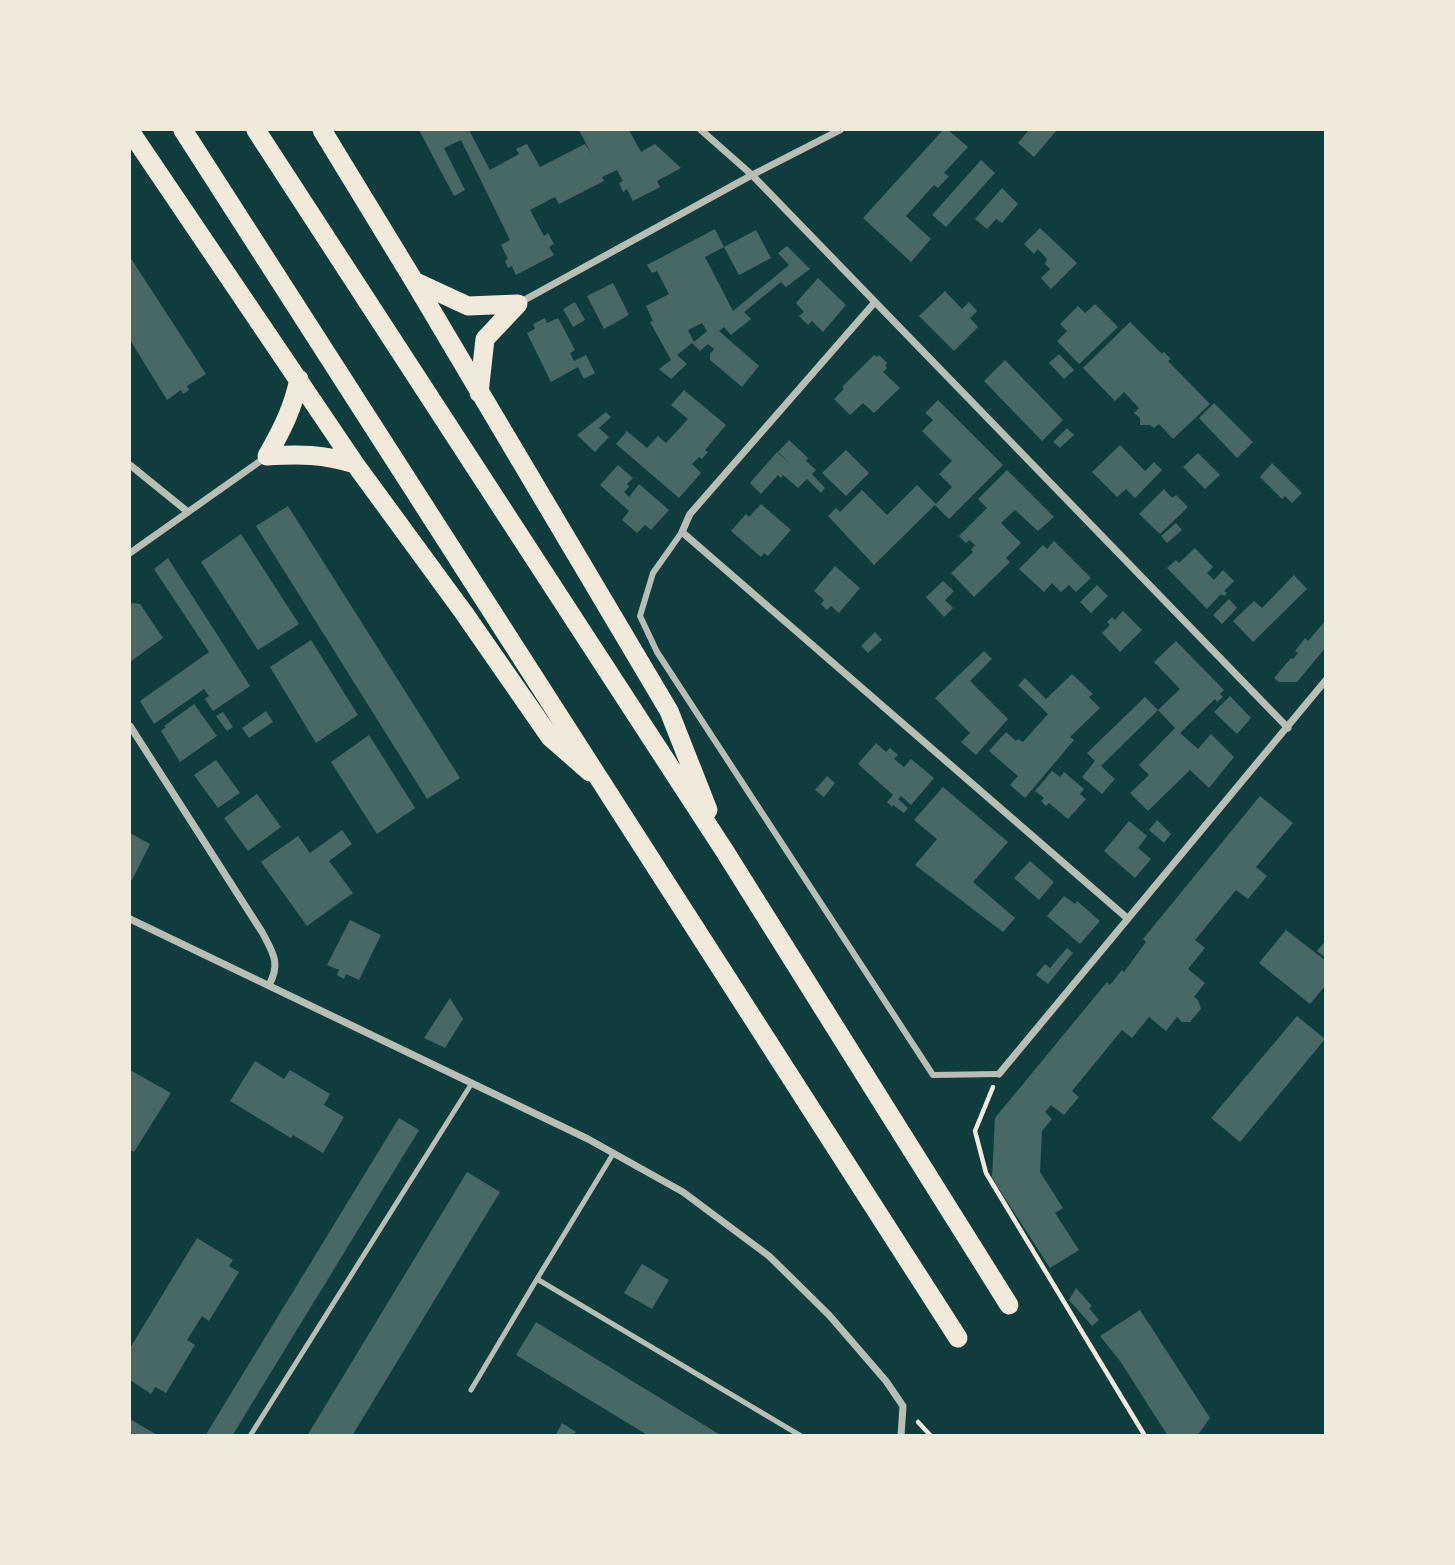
<!DOCTYPE html>
<style>
body{margin:0}
#map{position:relative;width:1455px;height:1565px;overflow:hidden;background:#0f3d3e;font-family:"Fira Sans",sans-serif}
canvas{display:block}
.frame{position:absolute;inset:0;border:131px solid #f1e9da;pointer-events:none}
</style>
<div id="map">
<canvas width="1455" height="1565"></canvas>
<div class="frame"></div>
</div>
<script>
const context = document.querySelector('canvas').getContext('2d');
context.lineJoin = 'round';
function paint(path, color) { context.fillStyle = color; context.fill(path, 'evenodd'); }
function trace(path, color, width, dash) { context.strokeStyle = color; context.lineWidth = width; context.lineCap = dash ? 'butt' : 'round'; context.setLineDash(dash || []); context.stroke(path); }
paint(new Path2D(`
 M419,130H469L490,170L519,154L516,149L527,144L540,167L585,144L592,155L579,130H629L641,152L655,144L681,168L657,181L660,187L633,201L627,189L623,192L619,183L623,181L617,170L602,177L604,181L559,204L555,197L530,210L544,236L548,233L554,244L549,247L554,255L516,275L512,266L508,268L505,261L508,259L501,245L510,240L461,140L444,148L465,190L454,196Z
 M943,130H948L968,147L944,173L949,176L938,188L934,185L906,216L931,239L911,262L863,218Z
 M1029,130H1057L1034,157L1018,143Z
 M981,160L995,173L946,227L932,215Z
 M1002,188L1018,204L1002,223L996,219L987,229L975,219Z
 M1040,228L1077,263L1051,289L1041,278L1050,269L1045,264L1047,259L1038,249L1034,254L1024,244Z
 M715,229L724,247L756,230L771,258L739,275L724,247L705,257L733,311L789,265L778,253L787,246L810,269L786,287L781,282L744,312L751,319L731,335L724,327L719,331L759,366L742,387L710,360V354L714,349L708,344L700,351L692,343L677,355L687,364L671,379L659,369L671,360L650,322L653,321L646,306L669,294L657,271L652,273L647,265ZM702,323L707,331L694,342L688,330Z
 M130,257L206,374L187,386L189,390L183,394L181,390L167,400L130,340Z
 M818,278L846,305L823,332L812,321L808,325L799,316L804,312L796,303Z
 M613,283L629,315L604,329L587,296Z
 M945,291L962,309L969,302L977,311L970,318L978,327L954,351L919,316Z
 M575,302L585,320L573,327L563,309Z
 M1095,304L1118,327L1079,364L1057,341L1067,331L1060,324L1078,306L1085,313Z
 M545,318L547,323L558,318L575,350L570,353L574,361L586,355L595,373L584,379L578,367L551,382L527,333L535,329L533,324Z
 M1130,322L1162,354L1164,352L1171,359L1168,361L1210,404L1173,439L1159,424L1154,428L1150,425H1140V418L1134,413L1139,408L1124,392L1115,401L1083,368Z
 M1059,354L1074,370L1064,379L1049,363Z
 M874,355L877,357L879,355L887,363L885,365L887,368L883,372L900,388L874,413L863,403L850,415L834,399L844,389L842,387Z
 M1005,360L1063,420L1042,441L984,381Z
 M684,390L726,425L705,450L708,452L702,459L699,457L692,464L701,473L679,498L616,444L627,431L647,448L658,436L666,443L688,419L671,405Z
 M938,400L1003,465L949,519L935,505L952,487L939,474L952,461L922,431L933,420L925,413Z
 M1214,403L1253,442L1237,458L1199,418Z
 M606,412L611,417L599,428L609,437L595,452L577,435Z
 M1067,428L1074,435L1060,448L1053,442Z
 M789,440L808,458L806,461L816,470L812,474L825,488L821,493L807,479L798,488L783,475L781,478L778,475L761,494L750,483L777,452L795,468L778,452Z
 M1120,445L1145,471L1154,462L1162,470L1135,498L1126,489L1117,497L1092,472Z
 M846,450L869,473L846,496L822,473Z
 M1198,453L1220,475L1205,489L1183,467Z
 M1272,463L1302,493L1292,503L1285,496L1282,499L1260,477Z
 M618,465L633,478L627,484L629,487L624,492L629,497L639,484L669,510L651,530L645,525L637,533L622,520L629,511L600,485Z
 M1007,470L1054,517L1038,531L1015,510L1001,523L1021,543L1006,558L1010,562L974,597L951,573L973,552L971,550L975,545L969,540L966,543L959,536L987,508L978,499Z
 M917,485L936,504L874,565L828,516L836,508L840,512L862,490L887,515Z
 M1164,489L1172,498L1176,495L1188,507L1160,534L1139,514Z
 M761,504L791,530L768,556L764,553L761,557L731,531L746,514L749,517Z
 M288,506L460,778L427,799L256,526Z
 M1176,523L1182,530L1167,543L1161,536Z
 M241,534L299,624L258,650L201,562Z
 M1054,541L1091,578L1076,592L1069,585L1061,592L1052,583L1044,592L1019,569L1043,545L1047,549Z
 M1195,548L1213,567L1207,573L1214,580L1223,570L1234,581L1224,591L1227,593L1224,596L1221,594L1207,609L1167,568L1176,560L1179,563Z
 M168,558L250,686L213,711L205,699L209,696L204,689L154,724L140,701L209,652L154,569Z
 M835,566L860,588L839,613L831,606L827,610L821,604L824,600L814,591Z
 M1294,575L1307,589L1253,642L1233,621L1254,601L1262,608Z
 M943,581L954,591L945,600L953,608L944,617L926,597Z
 M1097,585L1108,596L1091,613L1080,602Z
 M1229,599L1237,608L1222,624L1213,615Z
 M132,603L140,604L163,638L130,662V605Z
 M1123,611L1142,630L1120,652L1102,633L1110,625L1107,622L1112,617L1115,620Z
 M1326,620V647L1297,682H1279L1274,678L1291,658L1293,659L1298,653L1295,651L1305,638L1308,641Z
 M875,632L882,640L868,653L861,646Z
 M311,640L358,715L316,743L270,667Z
 M1176,641L1224,690L1220,694L1223,697L1217,702L1215,699L1180,733L1198,749L1211,734L1234,757L1209,788L1190,770L1148,811L1130,793L1149,775L1139,765L1175,728L1158,710L1180,689L1154,662Z
 M984,651L992,659L970,681L1008,719L976,755L961,742L970,733L935,698Z
 M1072,674L1093,694L1089,697L1100,708L1070,737L1074,740L1025,798L1010,785L1018,776L989,751L1006,732L1016,741L1018,739L1023,742L1048,714L1018,685L1025,678L1046,699Z
 M1230,696L1251,718L1237,734L1214,712Z
 M1145,697L1158,710L1101,766L1115,779L1102,794L1082,777L1095,761L1087,753Z
 M194,704L217,736L180,762L161,731L166,727L164,726Z
 M266,711L273,722L249,738L242,728Z
 M223,712L233,727L227,731L216,716Z
 M369,735L415,808L377,834L331,762Z
 M876,743L886,752L890,748L898,755L894,759L904,767L911,759L934,778L911,805L901,796L898,799L908,808L904,813L893,805L892,807L887,802L893,795L858,764Z
 M216,760L240,793L218,808L194,775Z
 M1052,771L1060,777L1064,772L1084,789L1080,794L1086,799L1068,819L1049,803L1046,806L1041,801L1044,798L1035,791Z
 M827,776L835,783L824,797L815,790Z
 M943,787L1008,842L973,882L1015,918L1003,932L915,865L937,839L914,820Z
 M257,794L281,827L248,851L224,818Z
 M1260,796L1293,823L1256,867L1267,876L1248,899L1236,890L1195,940L1205,948L1188,969L1205,983L1194,997L1198,1000L1201,1009L1190,1022H1182L1177,1017L1166,1031L1149,1017L1132,1038L1122,1030L1072,1091L1079,1097L1064,1115L1051,1105L1045,1112L1052,1119L1042,1131L1040,1172L1063,1208L1055,1213L1079,1250L1050,1268L992,1178L995,1118L1107,982L1110,985L1122,970L1124,972L1146,942L1143,939Z
 M1157,820L1171,834L1164,843L1149,830Z
 M1129,821L1147,836L1138,848L1151,859L1135,878L1104,851Z
 M342,830L352,844L329,861L353,893L307,926L261,862L298,836L310,853Z
 M130,833L150,844L132,880L130,879Z
 M1030,861L1054,882L1039,900L1014,878Z
 M1064,896L1075,904L1077,901L1100,921L1080,944L1047,916Z
 M350,920L381,935L359,980L346,974L344,979L337,975L339,970L327,965Z
 M1286,930L1326,961V985L1310,1004L1259,963Z
 M1326,940V958L1317,951Z
 M1067,948L1073,953L1048,984L1036,975L1045,964L1050,968Z
 M450,998L463,1019L445,1048L424,1038Z
 M1297,1016L1325,1039L1240,1142L1211,1118Z
 M255,1061L284,1079L290,1070L330,1094L324,1105L344,1117L323,1153L293,1135L291,1138L230,1101Z
 M130,1070L171,1093L134,1152L130,1150Z
 M399,1118L419,1130L232,1436H205Z
 M467,1172L500,1192L352,1436H307Z
 M197,1238L233,1260L229,1266L239,1272L209,1321L202,1316L187,1340L195,1345L166,1393L155,1387L151,1394L130,1380V1348Z
 M642,1264L669,1280L652,1309L624,1293Z
 M1076,1288L1092,1306L1089,1308L1099,1320L1092,1326L1069,1300Z
 M1140,1310L1210,1418L1197,1436H1168L1120,1361L1100,1336Z
 M536,1322L722,1436H649L516,1355Z
 M130,1419L159,1436H130Z
 M562,1423L576,1432L573,1436H555Z`), '#486865');
trace(new Path2D(`
 M993,1087L975,1131L986,1173L1145,1436
 M918,1422L931,1436`), '#f1e9da', 4.5);
trace(new Path2D(`
 M613,1154L537,1279L801,1436
 M471,1390L537,1279
 M250,1436L472,1083`), '#b8beb3', 5);
trace(new Path2D(`
 M682,532L653,573L640,616L657,652L933,1075L999,1074`), '#b8beb3', 6);
trace(new Path2D(`
 M701,130L752,175L1288,728
 M875,302L690,514L682,532L1127,918
 M519,303L752,175L840,130
 M130,465L188,512
 M130,553L266,457
 M130,726L262,932C273,953 281,963 269,985
 M130,919L588,1139L683,1192L769,1256L829,1315L886,1381L903,1406L901,1436
 M999,1074L1326,680`), '#b8beb3', 7);
trace(new Path2D(`
 M183,130L958,1338
 M256,130L724,850L1009,1305
 M322,130L414,281L669,711L708,810
 M130,131L355,464L464,613L550,737L590,772
 M414,281L468,306L518,304
 M479,393L485,339L518,304
 M267,456C300,454 323,454 355,464
 M267,456C282,430 293,408 299,379`), '#f1e9da', 19);
</script>
